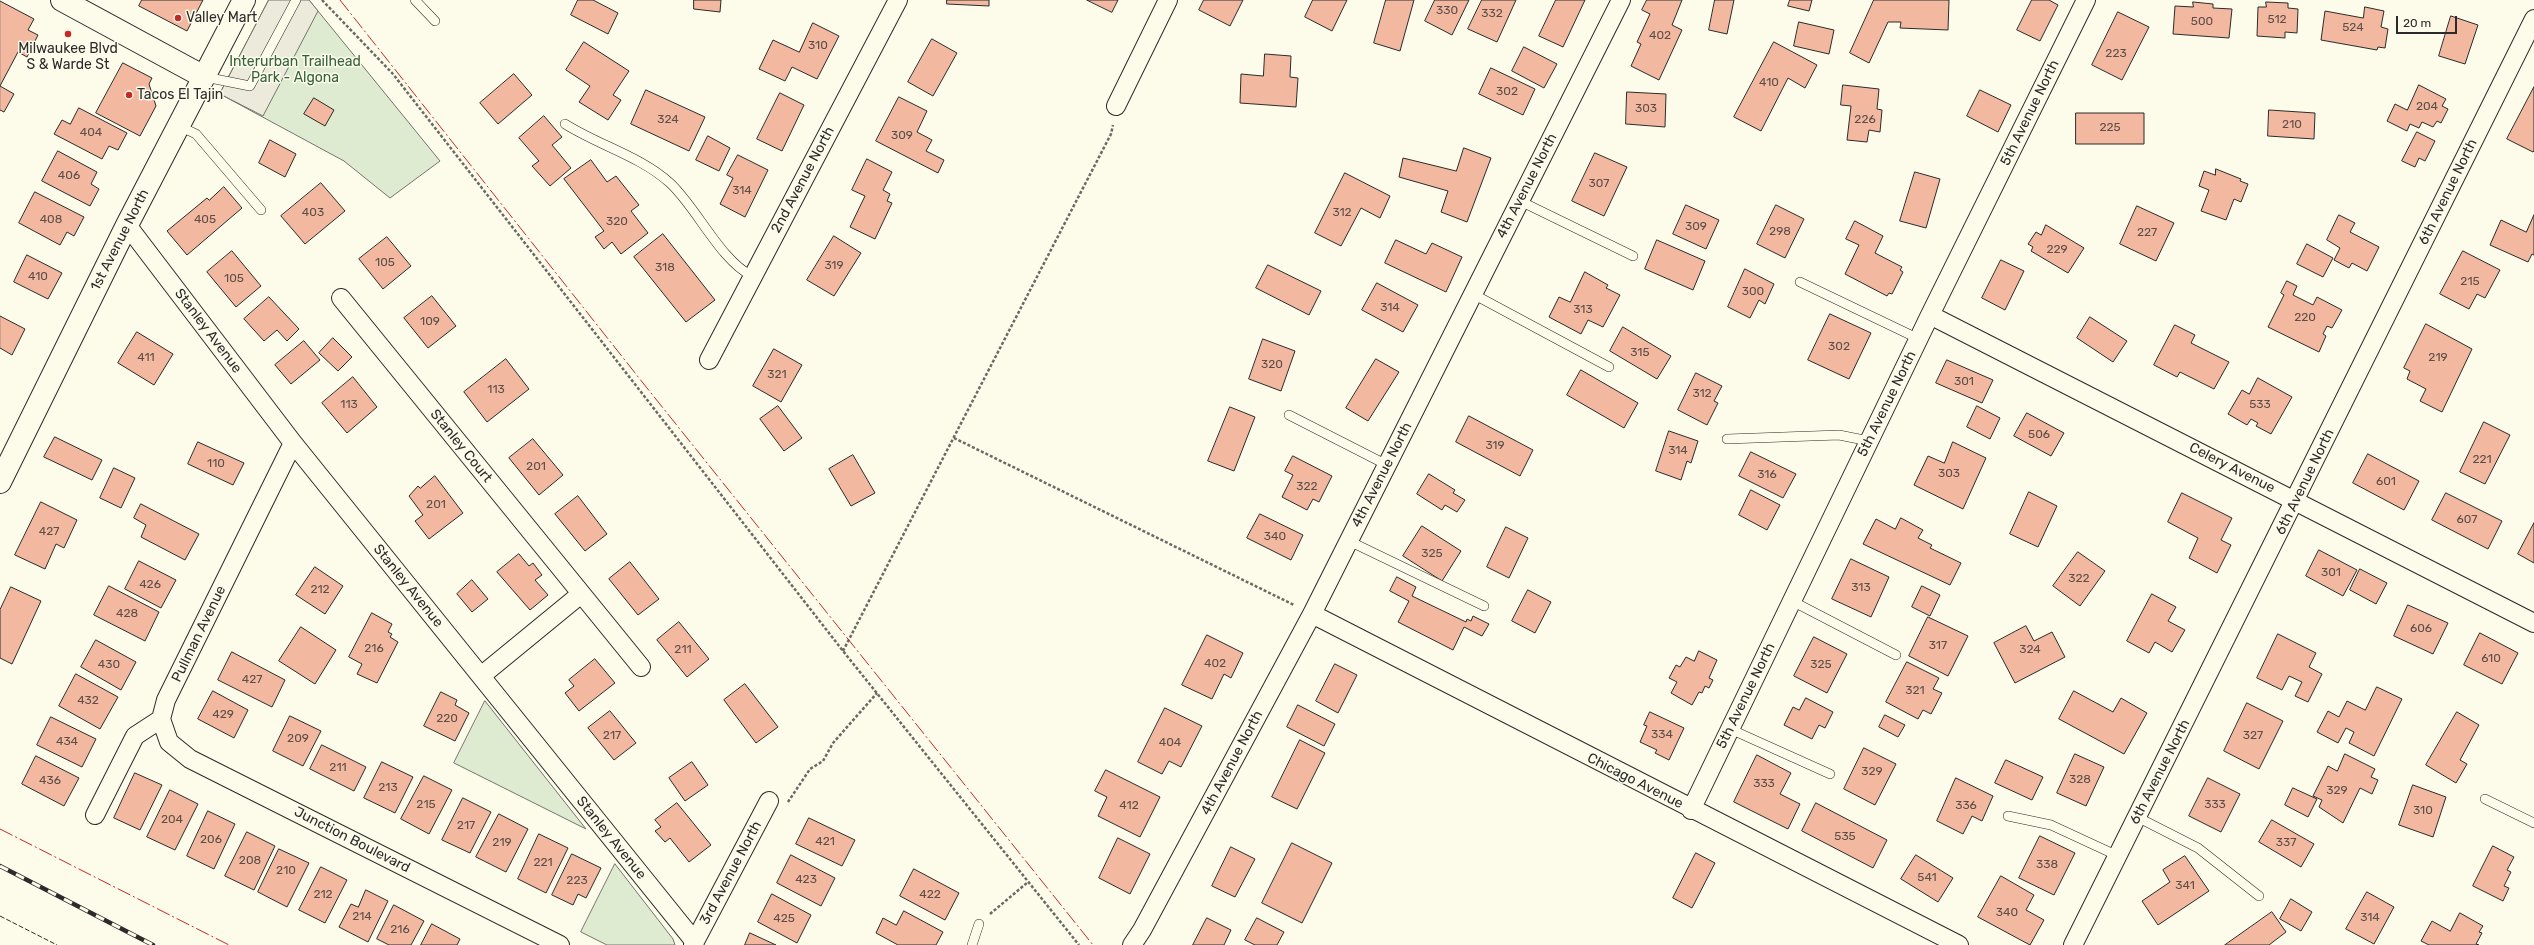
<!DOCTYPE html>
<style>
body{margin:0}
#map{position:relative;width:2534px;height:945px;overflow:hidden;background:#fdfbea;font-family:Rubik,sans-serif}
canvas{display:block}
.scale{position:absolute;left:2396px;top:16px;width:61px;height:18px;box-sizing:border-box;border:2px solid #2b2b2b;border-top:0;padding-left:5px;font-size:12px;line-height:14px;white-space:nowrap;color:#2b2b2b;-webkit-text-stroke:3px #fdfbea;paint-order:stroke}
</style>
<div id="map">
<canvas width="2534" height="945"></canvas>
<div class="scale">20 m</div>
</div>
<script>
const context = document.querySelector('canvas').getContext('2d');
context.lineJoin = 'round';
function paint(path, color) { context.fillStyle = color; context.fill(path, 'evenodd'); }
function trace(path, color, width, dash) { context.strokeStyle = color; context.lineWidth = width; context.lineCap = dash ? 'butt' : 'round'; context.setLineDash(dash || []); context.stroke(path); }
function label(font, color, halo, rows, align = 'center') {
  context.font = font + ' Rubik,sans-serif'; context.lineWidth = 3; context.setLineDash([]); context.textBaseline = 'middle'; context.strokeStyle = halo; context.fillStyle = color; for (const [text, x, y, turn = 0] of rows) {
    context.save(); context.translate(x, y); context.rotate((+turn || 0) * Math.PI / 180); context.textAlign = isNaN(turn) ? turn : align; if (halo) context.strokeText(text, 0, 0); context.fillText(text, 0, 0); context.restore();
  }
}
const green = new Path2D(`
 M269,0H309L440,161L390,198L344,161L220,94Z
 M485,701L586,829L454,763Z
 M615,864L673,939L675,945H607L581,932Z`);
paint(green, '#deebd1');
trace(green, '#74746e', 1);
const parking = new Path2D(`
 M269,0H309L318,11L263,116L220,94Z`);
paint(parking, '#eceadb');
trace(parking, '#74746e', 1);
const building = new Path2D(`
 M142,0H203L187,31L139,6Z
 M578,0H593L618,13L608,34L571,15Z
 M694,0H721L720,12L694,9Z
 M947,0H989V6L947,4Z
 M1087,0H1118L1112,12Z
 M1204,0H1243L1230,26L1199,10Z
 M1313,0H1347L1332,31L1305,17Z
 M1386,0H1414L1400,51L1374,43Z
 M1435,0H1469L1452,35L1425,21Z
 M1482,0H1516L1497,42L1468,29Z
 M1556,0H1585L1563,47L1539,36Z
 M1647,0H1682L1672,25L1682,30L1659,80L1631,66L1641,44L1637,42L1650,14L1642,10Z
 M1715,0H1734L1727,34L1709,30Z
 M1790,0H1812L1809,11L1788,6Z
 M1874,0H1949L1948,30L1900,28L1901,22H1888L1869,63L1850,53Z
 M2032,0H2049L2058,5L2040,41L2017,30Z
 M0,1L34,19L28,30L38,35L27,57L18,52L0,86L14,94L4,112L0,110Z
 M2193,2L2213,4V8L2232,9L2229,38L2173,34L2175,6L2193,7Z
 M2266,2L2288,3V8L2298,9L2297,33L2285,32V38L2257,36L2258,7H2266Z
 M2365,7L2384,11L2381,27L2388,29L2385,48L2378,47L2377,50L2321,40L2325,11L2363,18Z
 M2118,12L2149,27L2122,80L2092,65Z
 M2451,16L2478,25L2465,64L2439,56Z
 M1799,22L1834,30L1829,54L1794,46Z
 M813,23L839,36L817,79L792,67L785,81L759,69L773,40L799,52Z
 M932,39L957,53L933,96L908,82Z
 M584,42L629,71L613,95L621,100L608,120L579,102L590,86L566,70Z
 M1774,42L1817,65L1805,88L1788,78L1761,131L1734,117Z
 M1524,47L1557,64L1544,88L1512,71Z
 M1265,54L1291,56L1290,77L1298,78L1296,107L1240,103L1241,74L1263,76Z
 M123,63L152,78L149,84L156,106L140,136L96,113Z
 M1491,68L1535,89L1523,115L1479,94Z
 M514,74L532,95L498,124L480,103Z
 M1843,85L1879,89L1877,109L1882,110L1880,132L1869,130L1867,142L1847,140L1851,106L1841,105Z
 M2419,85L2446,99L2442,106L2448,109L2441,123L2437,121L2433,127L2422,122L2419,128L2410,124L2407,131L2387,121L2395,104L2407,110Z
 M2534,87V151L2533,152L2507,139Z
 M646,90L705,117L689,151L631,124Z
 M1980,90L2011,105L1998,132L1967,116Z
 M1627,92L1666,94L1665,127L1626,124Z
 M780,93L804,105L782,151L757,139Z
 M899,97L927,111L917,132L932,140L926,151L944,160L938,173L876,141Z
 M314,98L334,110L325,126L304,114Z
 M79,108L127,133L118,150L109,146L102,159L54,134L62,120L70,124Z
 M2269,110L2315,113L2314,139L2268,136Z
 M2076,113H2144V144H2076Z
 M544,116L562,137L552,145L571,168L550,186L532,166L539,161L519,138Z
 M2417,132L2435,141L2425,161L2419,158L2415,167L2402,161Z
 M708,136L730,148L719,171L696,160Z
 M270,140L296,154L285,177L259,163Z
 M1464,148L1491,158L1467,222L1441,212L1448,191L1399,177L1403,158L1456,171Z
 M58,151L97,172L91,184L99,189L90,206L42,181Z
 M1595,153L1627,167L1604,216L1572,201Z
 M738,155L768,170L745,217L720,204L733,178L727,175Z
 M867,159L892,172L883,190L890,194L887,201L892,203L875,239L850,227L865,196L852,190Z
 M591,160L607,182L616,176L639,205L631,211L648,233L621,254L612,242L604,249L595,237L604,231L564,179Z
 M2216,169L2241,179L2240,181L2248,184L2241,202L2234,199L2226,220L2201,211L2209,190L2199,186L2204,171L2215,175Z
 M1915,172L1940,179L1926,228L1900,221Z
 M1345,173L1390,196L1380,218L1361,208L1341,246L1315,233Z
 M321,183L345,211L305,244L281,216Z
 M224,187L242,208L187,255L167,231L207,198L209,200Z
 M35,192L84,217L74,236L67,232L60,245L19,223Z
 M1686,205L1719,220L1706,249L1673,234Z
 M1776,205L1804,219L1785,258L1757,244Z
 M2137,206L2174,223L2156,261L2120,244Z
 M2339,215L2355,223L2350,232L2379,247L2367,271L2352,263L2349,268L2334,260L2340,248L2327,240Z
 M2534,215V255L2532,254L2528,262L2490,245L2501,220L2526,232Z
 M1855,221L1883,236L1875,253L1902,267L1900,270L1903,272L1892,294L1889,293L1887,296L1845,274L1859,245L1846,239Z
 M2046,225L2084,248L2068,273L2031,251L2033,247L2028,244L2036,232L2041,235Z
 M663,234L715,300L686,322L634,257Z
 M834,236L861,253L834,296L807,280Z
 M387,237L411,266L383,289L359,259Z
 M1396,240L1426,254L1432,243L1462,257L1446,292L1385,263Z
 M1657,240L1705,261L1693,290L1645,269Z
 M2307,244L2333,258L2323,277L2297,264Z
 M232,251L261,286L236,307L207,272Z
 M2463,251L2500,270L2485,298L2477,294L2469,309L2440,294Z
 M27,255L62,273L48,299L14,282Z
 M2001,260L2024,271L2005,310L1982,298Z
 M1268,265L1321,291L1309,315L1256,288Z
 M1745,269L1774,284L1765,304L1759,300L1750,318L1728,307Z
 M1585,272L1608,285L1606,288L1620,295L1603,327L1588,320L1581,334L1549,317L1559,297L1570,302Z
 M2287,281L2297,286L2293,295L2313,305L2317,297L2342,310L2332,328L2327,326L2323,334L2326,336L2319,352L2268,327L2284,295L2281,293Z
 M1377,283L1418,305L1403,332L1362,310Z
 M432,296L456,326L428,348L404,318Z
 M269,297L299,329L287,341L277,330L264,341L244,319Z
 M1830,314L1871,333L1849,379L1808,360Z
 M0,316L25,329L12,355L0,348Z
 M2090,317L2127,341L2113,362L2077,338Z
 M2426,324L2472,349L2442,412L2420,401L2426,389L2407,379L2410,371L2404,368Z
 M2175,325L2195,335L2191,343L2229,362L2214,389L2180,372L2177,377L2154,365Z
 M1623,327L1671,356L1657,379L1610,351Z
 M137,332L173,354L154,385L118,363Z
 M333,338L352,357L338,371L319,353Z
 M1263,339L1295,351L1281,391L1249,379Z
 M304,341L320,360L291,384L275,365Z
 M774,349L802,365L781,402L753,386Z
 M506,359L529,389L487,422L464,392Z
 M1376,359L1399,372L1368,421L1346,408Z
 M1947,360L1993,380L1982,403L1936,383Z
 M1581,370L1638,403L1624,428L1567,395Z
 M1696,373L1722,386L1714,401L1718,403L1707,425L1678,410Z
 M353,377L377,407L347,433L322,403Z
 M2258,378L2292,397L2271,434L2256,426L2258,423L2251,419L2247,425L2228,414L2242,390L2249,394Z
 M778,406L802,438L784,451L760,419Z
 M1977,406L2000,418L1990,439L1967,427Z
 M1230,407L1255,417L1234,471L1208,461Z
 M2027,413L2064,433L2051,456L2014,436Z
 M1469,416L1533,450L1520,476L1456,442Z
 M2484,422L2510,435L2485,484L2460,472Z
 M1669,431L1698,441L1691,463L1687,461L1681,480L1656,471Z
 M55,437L102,460L92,480L44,457Z
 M533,439L563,475L539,495L509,458Z
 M198,442L244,463L233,485L188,464Z
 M1953,442L1986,458L1963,509L1914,485L1928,456L1944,463Z
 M1751,452L1796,474L1783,498L1739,476Z
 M2368,454L2419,481L2404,510L2353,483Z
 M853,455L875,493L851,506L829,469Z
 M1293,456L1332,476L1319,502L1313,499L1307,510L1282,497L1293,475L1285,471Z
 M114,468L135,478L121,508L100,498Z
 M1429,474L1455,490L1453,493L1465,500L1457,512L1445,505L1442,510L1417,494Z
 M435,476L463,513L429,539L415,521L423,515L409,496L418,486L420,488Z
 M1751,490L1780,505L1767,530L1739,515Z
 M2029,492L2057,506L2038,547L2010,534Z
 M2182,493L2232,518L2221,540L2231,545L2217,573L2189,558L2198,538L2168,522Z
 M2446,493L2502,521L2488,549L2432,520Z
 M578,496L607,534L585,551L555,514Z
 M41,502L77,520L64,548L56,544L45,569L15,555Z
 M141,504L199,534L185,560L141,537L146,525L134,518Z
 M1260,514L1303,535L1291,560L1247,538Z
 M1901,518L1923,530L1918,538L1932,545L1930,548L1961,563L1950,585L1863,544L1876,519L1895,529Z
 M2534,523V563L2518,554Z
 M1422,526L1461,551L1442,581L1403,556Z
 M1506,527L1528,538L1509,578L1487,567Z
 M2319,550L2357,570L2343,596L2306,576Z
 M2078,552L2105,571L2080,606L2053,586Z
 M519,554L529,566L533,563L542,575L535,580L548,595L530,610L497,572Z
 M1851,559L1889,577L1871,617L1832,599Z
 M139,561L176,580L161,608L125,589Z
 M630,562L659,599L638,615L609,579Z
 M315,567L343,586L325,614L296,595Z
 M2360,569L2387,583L2376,604L2350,590Z
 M1397,577L1416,587L1412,596L1466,622L1467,619L1471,621L1473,616L1489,624L1482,636L1464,627L1453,650L1398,622L1409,601L1390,591Z
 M472,580L488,599L472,612L457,594Z
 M109,586L159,612L145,641L94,615Z
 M1922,586L1940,595L1930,616L1912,607Z
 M11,587L41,601L12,664L0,658V610Z
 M1528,590L1551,602L1535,633L1512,621Z
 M2152,594L2176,607L2168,621L2185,630L2172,652L2155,642L2149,653L2127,641Z
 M2408,605L2448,623L2433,654L2394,636Z
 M372,613L392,624L388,632L392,634L390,637L398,642L377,683L357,674L362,664L349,657Z
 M1928,617L1968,636L1948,676L1909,656Z
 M679,622L709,659L687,677L657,640Z
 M2026,626L2034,641L2052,632L2065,657L2015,683L1994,643Z
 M301,627L336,650L315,684L279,661Z
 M2480,633L2518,653L2502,684L2464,665Z
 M2278,634L2316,653L2309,667L2322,674L2308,702L2295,696L2302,682L2289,676L2282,690L2257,678Z
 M1207,635L1243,653L1231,678L1224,674L1212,699L1182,685Z
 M1814,637L1847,654L1827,693L1794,676Z
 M96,640L136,662L121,690L81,667Z
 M1699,651L1717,660L1709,678L1713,680L1709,688L1705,686L1702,693L1699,692L1692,705L1671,693L1677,682L1669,678L1676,665L1680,667L1686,657L1694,661Z
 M232,652L285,680L272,707L218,680Z
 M595,659L615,683L579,711L565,693L574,686L569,680Z
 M1907,662L1939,678L1933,689L1942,693L1931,714L1923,710L1918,719L1886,702Z
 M1335,664L1357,675L1338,713L1316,701Z
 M76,674L118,697L100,729L59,706Z
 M745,684L778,727L756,743L724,700Z
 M2377,687L2402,699L2374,756L2349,743L2354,732L2346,728L2338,743L2317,732L2328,711L2339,717L2347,701L2365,710Z
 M213,691L248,710L234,738L198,719Z
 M2074,691L2113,712L2121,698L2147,713L2124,754L2059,719Z
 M441,692L457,700L455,705L469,713L455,741L424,726Z
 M1806,698L1833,712L1825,728L1819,725L1812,739L1784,725L1793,707L1799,710Z
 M2247,703L2283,721L2259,769L2224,751Z
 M1298,705L1335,724L1324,746L1287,727Z
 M1165,708L1202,726L1181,767L1169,761L1162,774L1138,762Z
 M610,711L636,743L614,760L588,728Z
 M1650,712L1684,728L1669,760L1655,753L1657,750L1640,742L1647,726L1644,725Z
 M2457,712L2479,725L2460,760L2467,764L2456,783L2426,765Z
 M1885,715L1905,725L1898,737L1879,727Z
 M290,716L321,731L303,766L273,751Z
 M51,717L96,739L82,767L37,745Z
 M1300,740L1325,753L1297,809L1272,797Z
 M322,745L366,767L354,791L310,769Z
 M1864,748L1896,764L1875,805L1844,789Z
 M2075,754L2104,767L2086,806L2057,793Z
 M2345,754L2375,769L2371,777L2378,780L2372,794L2360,788L2343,823L2319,807L2322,800L2313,796L2328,766L2337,771Z
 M1757,755L1791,773L1780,794L1800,804L1788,829L1734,802Z
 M36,756L79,778L64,806L22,784Z
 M2006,760L2043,777L2032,800L1995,783Z
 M382,762L413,777L395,813L364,798Z
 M692,762L708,785L685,801L669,778Z
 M1106,770L1160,797L1140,837L1098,816L1107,797L1095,791Z
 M135,773L162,785L140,830L114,818Z
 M424,776L452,790L429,834L401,819Z
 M1956,778L1993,796L1982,821L1972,816L1963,834L1937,821Z
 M2208,778L2240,794L2221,832L2189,816Z
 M2413,785L2446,797L2433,837L2399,825Z
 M2293,788L2317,799L2308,817L2285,805Z
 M170,790L198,804L175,850L147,837Z
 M463,798L491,812L470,853L442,840Z
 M677,803L711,845L689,862L670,838L665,842L655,831L661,827L655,820Z
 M1816,803L1887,840L1873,868L1802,831Z
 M208,811L235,824L214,869L187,856Z
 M499,814L528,829L506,872L476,857Z
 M809,818L855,840L842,866L796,844Z
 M2272,820L2314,844L2301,867L2259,842Z
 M247,832L275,846L254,890L225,876Z
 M539,834L568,848L546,893L518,879Z
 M2040,836L2075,853L2054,895L2019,878Z
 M1118,838L1150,854L1130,894L1099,878Z
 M1292,843L1332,863L1302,923L1262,903Z
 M2493,846L2514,857L2507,870L2511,872L2504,886L2509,888L2503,901L2473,886Z
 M1231,847L1255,859L1235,897L1212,886Z
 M279,849L309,863L287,907L258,892Z
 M1696,853L1715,863L1692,908L1673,898Z
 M572,854L601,868L586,898L578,894L573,905L552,895Z
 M791,855L835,878L821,906L777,883Z
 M1916,855L1953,878L1938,902L1901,879Z
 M2185,856L2209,891L2158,925L2142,901L2170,882L2163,870Z
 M321,867L347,880L325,923L299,910Z
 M914,869L959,893L945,920L900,896Z
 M2001,876L2034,895L2026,910L2044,920L2030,945L1978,917Z
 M366,890L388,901L368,942L339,927L351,904L358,907Z
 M2367,892L2394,907L2374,944L2346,929Z
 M772,894L811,915L797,943L758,922Z
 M2291,899L2312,912L2301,931L2280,919Z
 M394,905L424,921L411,945H389L377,939Z
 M904,911L943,932L936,945H898L876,933L883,918L896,925Z
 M2272,912L2286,932L2269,945H2225Z
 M2460,913L2483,926L2479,932L2482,933L2476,944L2479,945H2429L2421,941L2432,921L2450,931Z
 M1207,918L1231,930L1224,945H1193Z
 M1257,918L1284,932L1277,945H1255L1245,940Z
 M432,924L460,939L457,945H421Z
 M750,933L776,945H745Z`);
paint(building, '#f2b8a0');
trace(building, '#2b2b2b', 1);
const lane = new Path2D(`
 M415,0L435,21
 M205,77L250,86L296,0
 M565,124C600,146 640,156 670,183C697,208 720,260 752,276
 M179,126L196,134L261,210
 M1520,201L1633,256
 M1800,282L1919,339
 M1473,294L1609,367
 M1289,415L1387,465
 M1727,439L1839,435L1869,441
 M1349,541L1484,606
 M1792,601L1896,655
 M1730,729L1830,774
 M2485,799L2534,823
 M2008,816L2051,825L2118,856
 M2137,817L2198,848L2259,896
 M972,945L979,924`);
const street = new Path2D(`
 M1116,106L1168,0
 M127,225L293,443L695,942
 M341,298L641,667
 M1930,315L2534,623
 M709,360L898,0
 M1312,614L1959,945
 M481,676L581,594
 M161,719L169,742L190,759L560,945
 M1691,810L1930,315L2086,0
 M95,815L135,736L161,719L166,700L293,443
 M693,945L769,801
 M1132,945L1142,930L1312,614L1621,0
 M2073,945L2534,19`);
const secondary = new Path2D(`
 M62,0L204,77
 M0,482L127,225L244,0`);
trace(lane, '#2b2b2b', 10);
trace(street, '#2b2b2b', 20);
trace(secondary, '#2b2b2b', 24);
trace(new Path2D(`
 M322,0L393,74L843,651L1079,945
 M954,438L1294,605
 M843,651L1111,134L1113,125
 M788,802L810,769L823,761L833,743L877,693
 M990,914L1028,882`), '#6a6964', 2.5, [3, 2]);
trace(lane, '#fdfbea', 9);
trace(street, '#fdfbea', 18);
trace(secondary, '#fdfbea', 22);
const rail = new Path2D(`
 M0,866L153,945`);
trace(rail, '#2b2b2b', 4.5);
trace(rail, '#fdfbea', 3, [9]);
trace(new Path2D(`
 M0,916L57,945`), '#2b2b2b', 1, [5, 2]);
trace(new Path2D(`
 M340,0L643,383L1093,945
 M0,829L229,945`), '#c62828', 1, [14, 3, 2, 3]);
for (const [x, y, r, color] of [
 [178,18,4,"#c62828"],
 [68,34,4,"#c62828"],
 [129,95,4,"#c62828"]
]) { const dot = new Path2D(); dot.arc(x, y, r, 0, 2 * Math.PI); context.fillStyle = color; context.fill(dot); trace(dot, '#fdfbea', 1.5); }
label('12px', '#5d4e48', null, [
 ["330",1447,11],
 ["332",1492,14],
 ["512",2277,20],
 ["500",2202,22],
 ["524",2353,28],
 ["402",1660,36],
 ["310",818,46],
 ["223",2116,54],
 ["410",1769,83],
 ["302",1507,92],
 ["204",2427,107],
 ["303",1646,109],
 ["324",668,120],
 ["226",1865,120],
 ["210",2292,125],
 ["225",2110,128],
 ["404",91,133],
 ["309",902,136],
 ["406",69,176],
 ["307",1599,184],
 ["314",742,191],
 ["403",313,213],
 ["312",1342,213],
 ["408",51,220],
 ["405",205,220],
 ["320",617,222],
 ["309",1696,227],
 ["298",1780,232],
 ["227",2147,233],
 ["229",2057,250],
 ["105",385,263],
 ["319",834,266],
 ["318",665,268],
 ["410",38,277],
 ["105",234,279],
 ["215",2470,282],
 ["300",1753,292],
 ["314",1390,308],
 ["313",1583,310],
 ["220",2305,318],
 ["109",430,322],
 ["302",1839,347],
 ["315",1640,353],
 ["411",146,358],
 ["219",2438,358],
 ["320",1272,365],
 ["321",777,375],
 ["301",1964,382],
 ["113",496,390],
 ["312",1702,394],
 ["113",349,405],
 ["533",2260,405],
 ["506",2039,435],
 ["319",1495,446],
 ["314",1678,451],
 ["221",2482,460],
 ["110",216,464],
 ["201",536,467],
 ["303",1949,474],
 ["316",1767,475],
 ["601",2386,482],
 ["322",1307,487],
 ["201",436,505],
 ["607",2467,520],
 ["427",49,532],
 ["340",1275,537],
 ["325",1432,554],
 ["301",2331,573],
 ["322",2079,579],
 ["426",150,585],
 ["313",1861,588],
 ["212",320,590],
 ["428",127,614],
 ["606",2421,629],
 ["317",1938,646],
 ["216",374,649],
 ["211",683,650],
 ["324",2030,650],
 ["610",2491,659],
 ["402",1215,664],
 ["430",109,665],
 ["325",1821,665],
 ["427",252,680],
 ["321",1915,691],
 ["432",88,701],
 ["429",223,715],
 ["220",447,719],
 ["334",1662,735],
 ["217",612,736],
 ["327",2253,736],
 ["209",298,739],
 ["434",67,742],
 ["404",1170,743],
 ["211",338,768],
 ["329",1872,772],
 ["328",2080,780],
 ["436",50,781],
 ["333",1764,784],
 ["213",388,788],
 ["329",2337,791],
 ["215",426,805],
 ["333",2215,805],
 ["412",1129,806],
 ["336",1966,806],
 ["310",2423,811],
 ["204",172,820],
 ["217",466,826],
 ["535",1845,837],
 ["206",211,840],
 ["421",825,842],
 ["219",502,843],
 ["337",2286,843],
 ["208",250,861],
 ["221",543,863],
 ["338",2047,865],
 ["210",286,871],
 ["541",1927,878],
 ["423",806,880],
 ["223",577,881],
 ["341",2185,886],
 ["212",323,895],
 ["422",930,895],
 ["340",2007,913],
 ["214",362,917],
 ["314",2370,918],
 ["425",784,919],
 ["216",400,930]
]);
label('14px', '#2b2b2b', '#fdfbea', [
 ["Valley Mart",186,18],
 ["Milwaukee Blvd",68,49,"center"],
 ["S & Warde St",68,65,"center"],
 ["Tacos El Tajin",137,95]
], 'left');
label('14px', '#34623c', '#fdfbea', [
 ["Interurban Trailhead",295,62],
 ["Park - Algona",295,78]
]);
label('14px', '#2b2b2b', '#fdfbea', [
 ["5th Avenue North",2030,113,-64],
 ["2nd Avenue North",803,180,-62],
 ["4th Avenue North",1527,186,-63],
 ["6th Avenue North",2448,192,-64],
 ["1st Avenue North",120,240,-63],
 ["Stanley Avenue",208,331,53],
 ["5th Avenue North",1887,404,-64],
 ["Stanley Court",461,446,51],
 ["Celery Avenue",2232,468,27],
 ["4th Avenue North",1382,475,-63],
 ["6th Avenue North",2305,482,-64],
 ["Stanley Avenue",408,586,51],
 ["Pullman Avenue",199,634,-64],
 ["5th Avenue North",1746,696,-64],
 ["4th Avenue North",1232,763,-62],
 ["6th Avenue North",2160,772,-63],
 ["Chicago Avenue",1635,781,27],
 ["Stanley Avenue",611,838,51],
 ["Junction Boulevard",352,840,27],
 ["3rd Avenue North",731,873,-62]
]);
</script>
